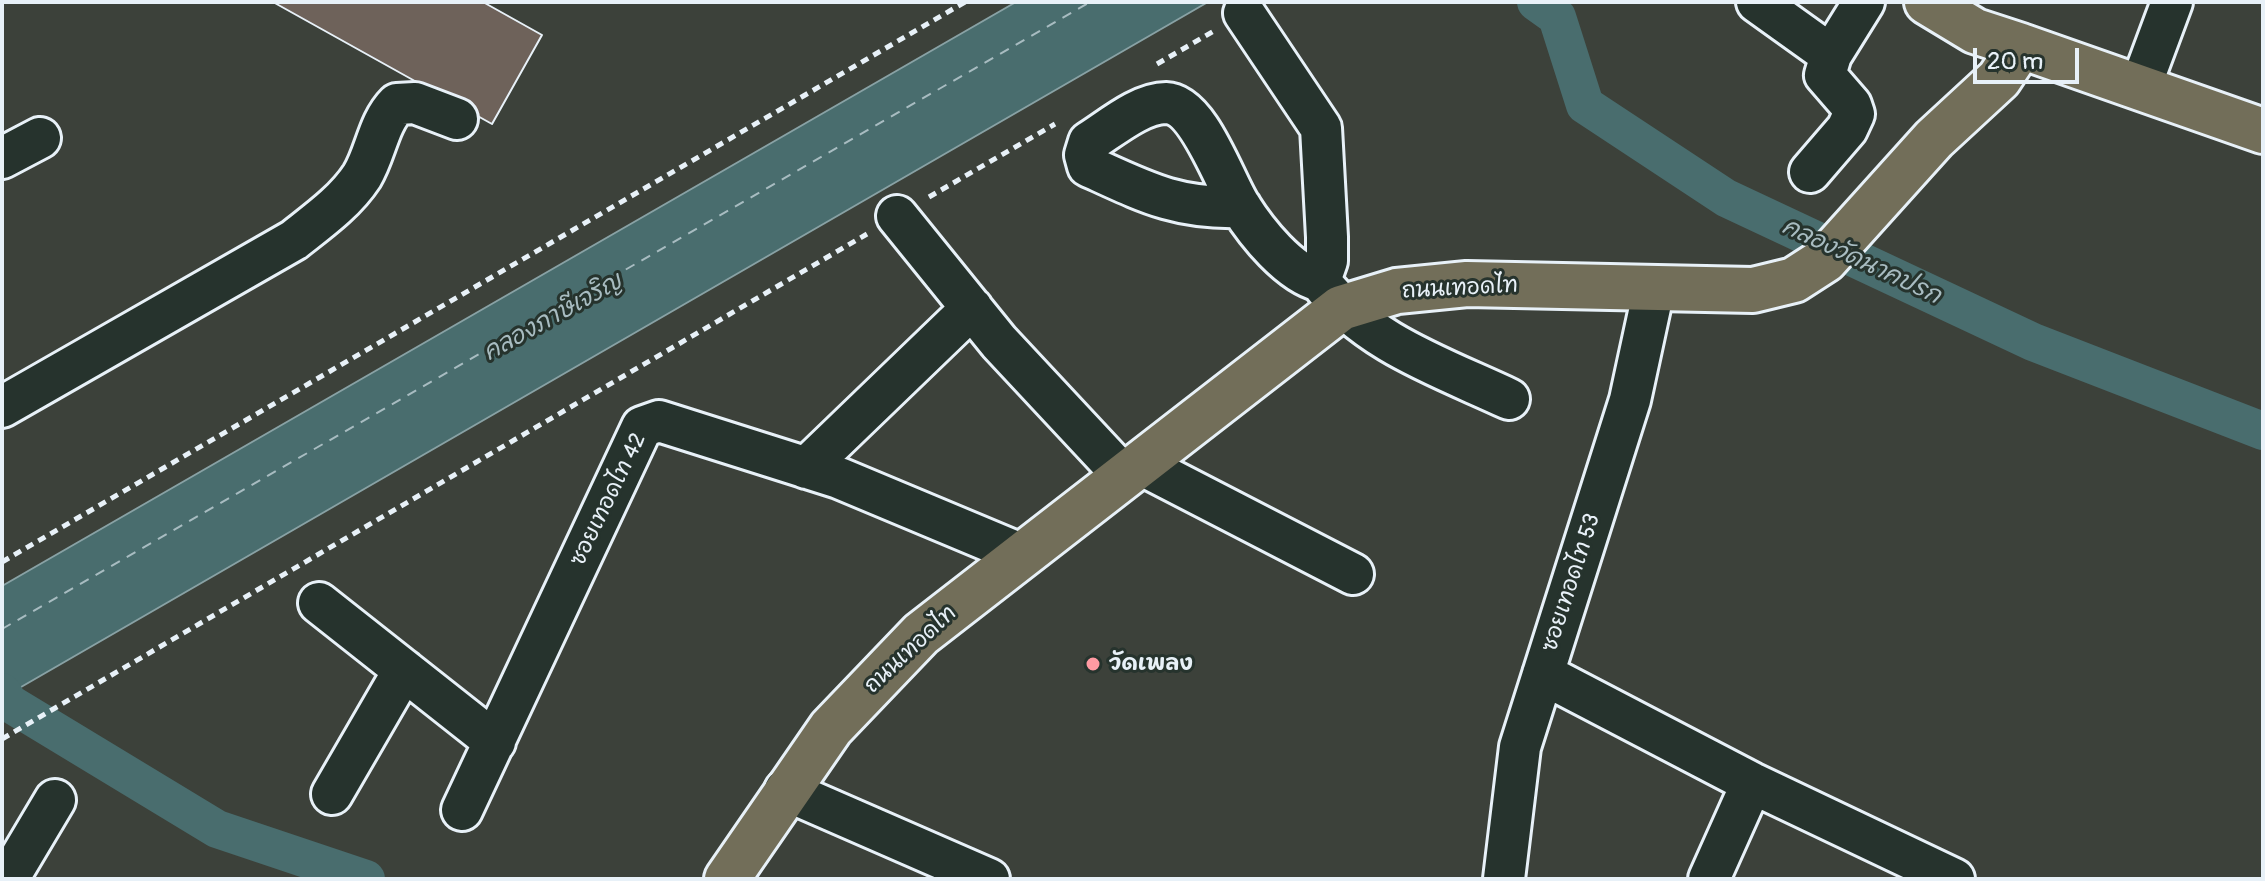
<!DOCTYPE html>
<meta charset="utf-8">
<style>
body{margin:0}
#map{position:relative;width:2265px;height:881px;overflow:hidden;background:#3c413a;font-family:Pangolin,sans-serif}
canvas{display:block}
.frame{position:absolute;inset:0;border:4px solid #e8f1f8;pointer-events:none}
.scale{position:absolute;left:1973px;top:48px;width:106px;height:36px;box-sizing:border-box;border:4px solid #e8f1f8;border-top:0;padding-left:10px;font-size:24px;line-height:28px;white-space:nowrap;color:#e8f1f8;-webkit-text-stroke:6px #26332d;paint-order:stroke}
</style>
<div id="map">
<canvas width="2265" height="881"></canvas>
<div class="frame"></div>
<div class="scale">20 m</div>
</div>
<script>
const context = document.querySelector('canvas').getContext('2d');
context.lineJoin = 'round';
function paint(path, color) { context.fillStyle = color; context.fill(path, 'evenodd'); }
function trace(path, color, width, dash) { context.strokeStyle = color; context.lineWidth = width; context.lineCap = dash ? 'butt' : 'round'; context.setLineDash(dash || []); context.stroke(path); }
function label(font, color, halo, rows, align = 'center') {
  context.font = font + ' Pangolin,"Playpen Sans Thai",sans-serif'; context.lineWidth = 6; context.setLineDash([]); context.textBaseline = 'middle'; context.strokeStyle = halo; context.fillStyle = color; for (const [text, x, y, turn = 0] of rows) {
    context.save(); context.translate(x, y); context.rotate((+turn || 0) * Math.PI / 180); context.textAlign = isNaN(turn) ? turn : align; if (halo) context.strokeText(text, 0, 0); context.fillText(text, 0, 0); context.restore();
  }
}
const water = new Path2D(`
 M1016,2H1208L2,698V586Z`);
paint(water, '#496d6e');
trace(water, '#89a2a5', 2);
trace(new Path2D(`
 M1536,2L1557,17L1585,105L1726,198L2033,342L2263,431
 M2,692L9,703L217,829L366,879`), '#496d6e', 38);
trace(new Path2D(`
 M2,629L1090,2`), '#a8bcc1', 2, [10, 8]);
const building = new Path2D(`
 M273,2H483L542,35L492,124Z`);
paint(building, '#6e625a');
trace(building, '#e8f1f8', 2);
const minor = new Path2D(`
 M1757,2L1831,55
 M1244,13L1321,128L1327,237V261L1320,281C1367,343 1441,367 1509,399
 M2140,88L2172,2
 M2,158L40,138
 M1810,172L1847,129L1854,114L1851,105L1825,75L1831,55L1864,2
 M1241,207C1176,209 1145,192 1088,166L1085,155L1089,142C1110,129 1140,103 1166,103C1199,104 1224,181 1240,206C1257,233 1289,273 1320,281
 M897,216L999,342L1124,476
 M2,407L294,240C318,221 345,202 362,176C376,153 378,123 397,104L415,103L457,119
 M1140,464L1353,574
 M806,468L972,308
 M319,603L495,742
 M1543,674L1752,783L1954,879
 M785,790L989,879
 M332,794L404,670
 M462,810L642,427L659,421L839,478L1023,555
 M8,879L55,800
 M1504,879L1520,747L1630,400L1654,289
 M1709,879L1752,783`);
const major = new Path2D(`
 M1927,2L1975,31L2021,46
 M727,879L831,728L921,634L1341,308L1397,291L1467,284L1753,290L1794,280L1825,260L1934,139L1999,79L2021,46L2263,131`);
trace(minor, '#e8f1f8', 46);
trace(major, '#e8f1f8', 50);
trace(new Path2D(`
 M1157,64L1214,31
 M929,197L1055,124
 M2,562L965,2
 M2,739L867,234`), '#e8f1f8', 5, [8, 6]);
trace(minor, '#26332d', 40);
trace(major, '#726e59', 44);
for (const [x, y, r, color] of [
 [1093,664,8,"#ff9aa2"]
]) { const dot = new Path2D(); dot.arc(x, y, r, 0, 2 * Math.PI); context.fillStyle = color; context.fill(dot); trace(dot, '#26332d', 3); }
label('22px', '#e8f1f8', '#26332d', [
 ["ถนนเทอดไท",1460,289,-3],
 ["ซอยเทอดไท 42",609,500,-64],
 ["ซอยเทอดไท 53",1572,583,-72],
 ["ถนนเทอดไท",911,650,-43]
]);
label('bold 22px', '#e8f1f8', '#26332d', [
 ["วัดเพลง",1109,664]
], 'left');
label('italic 24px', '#a8bcc1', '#26332d', [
 ["คลองวัดนาคปรก",1861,262,25],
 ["คลองภาษีเจริญ",553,318,-29]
]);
</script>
